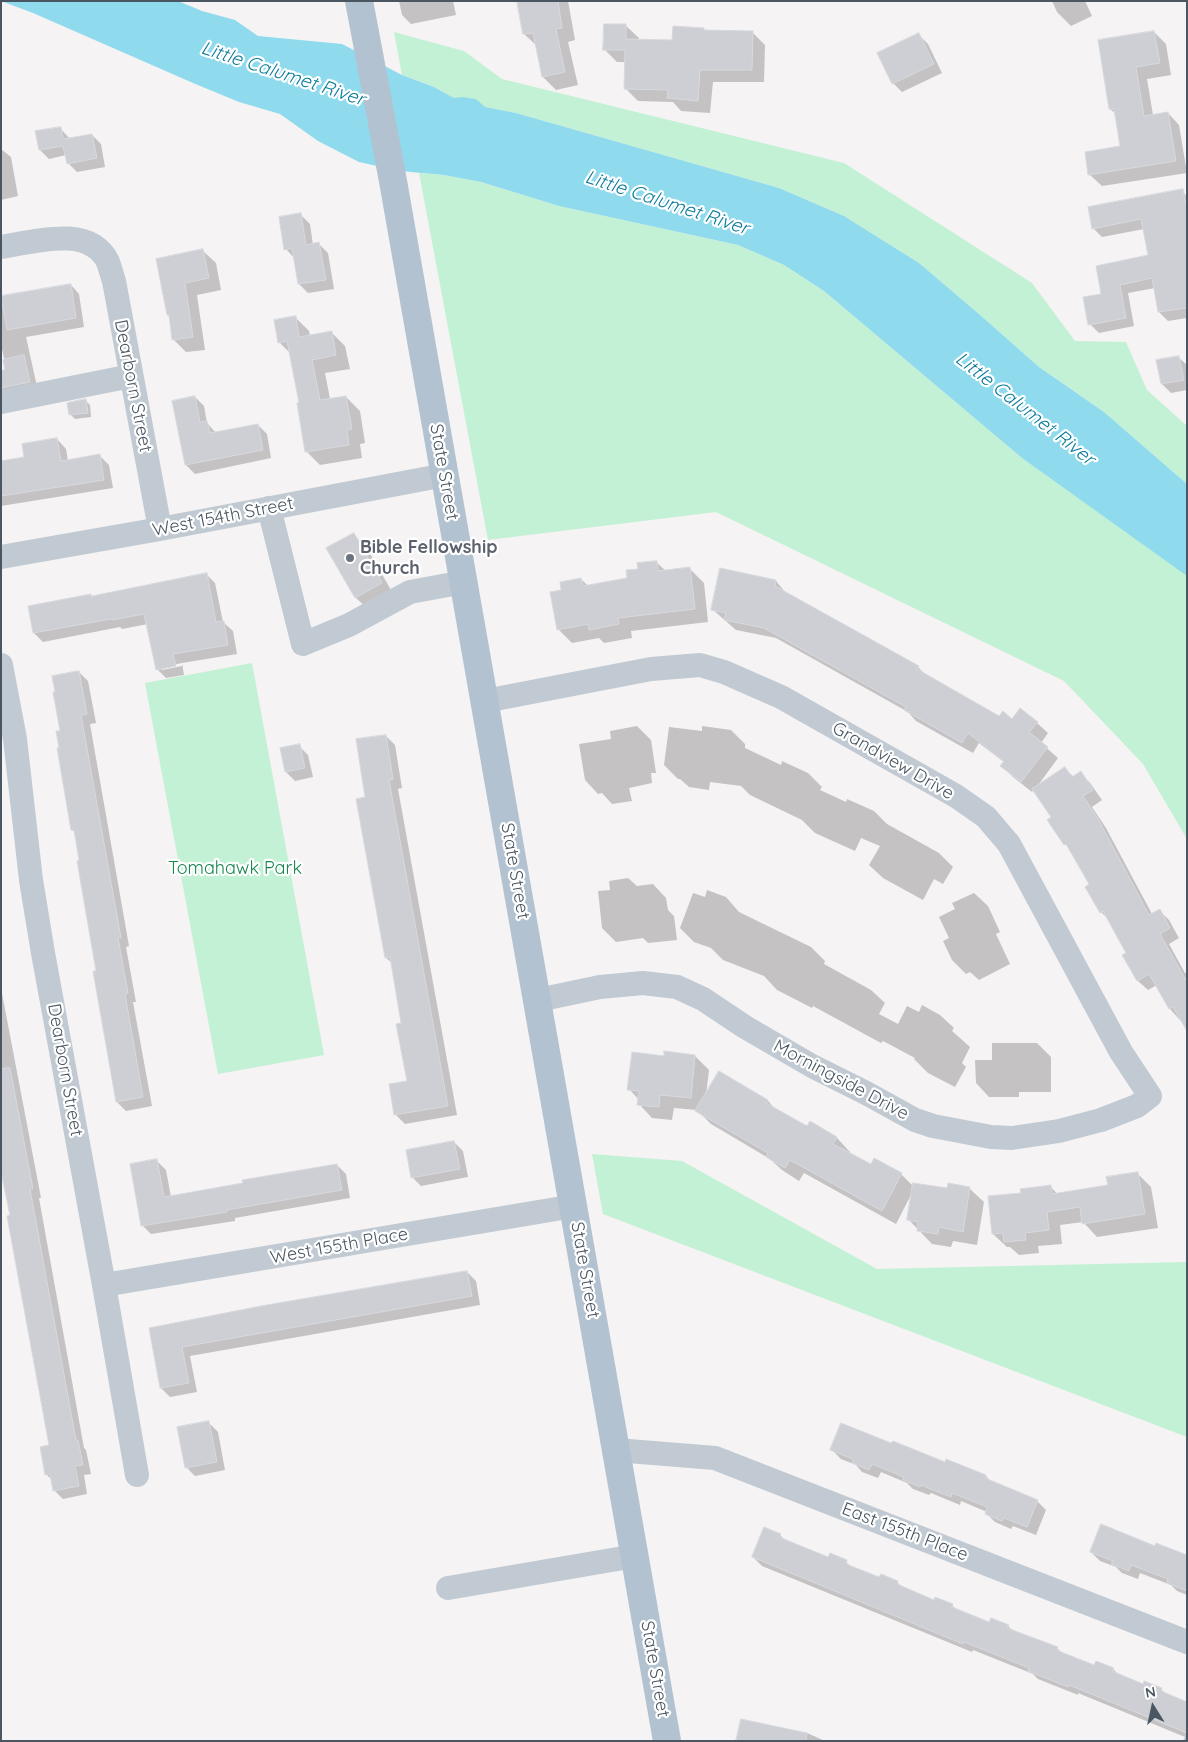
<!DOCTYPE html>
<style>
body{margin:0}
#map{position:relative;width:1188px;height:1742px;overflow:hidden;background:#f5f3f3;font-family:Quicksand,sans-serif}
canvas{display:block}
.frame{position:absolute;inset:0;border:2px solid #4a5661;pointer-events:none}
.north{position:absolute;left:1128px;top:1682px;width:50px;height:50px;-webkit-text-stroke:4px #fff;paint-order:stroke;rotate:350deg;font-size:14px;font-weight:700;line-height:20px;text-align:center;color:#4a5661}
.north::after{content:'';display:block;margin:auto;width:18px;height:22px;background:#4a5661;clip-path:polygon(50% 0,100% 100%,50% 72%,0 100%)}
</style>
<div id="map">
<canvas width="1188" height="1742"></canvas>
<div class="frame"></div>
<div class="north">N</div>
</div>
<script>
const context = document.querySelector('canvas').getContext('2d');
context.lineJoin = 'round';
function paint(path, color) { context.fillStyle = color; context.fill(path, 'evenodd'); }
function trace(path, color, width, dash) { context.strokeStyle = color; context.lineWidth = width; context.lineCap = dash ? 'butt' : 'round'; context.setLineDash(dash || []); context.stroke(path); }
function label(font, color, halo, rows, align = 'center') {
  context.font = font + ' Quicksand,sans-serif'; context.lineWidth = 4.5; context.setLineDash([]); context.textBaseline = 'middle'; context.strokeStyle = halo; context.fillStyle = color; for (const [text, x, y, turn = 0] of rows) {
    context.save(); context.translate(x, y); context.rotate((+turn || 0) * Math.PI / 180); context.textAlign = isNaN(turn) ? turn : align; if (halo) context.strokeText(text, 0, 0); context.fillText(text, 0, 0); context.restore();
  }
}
paint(new Path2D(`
 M394,32L464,51L502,79L844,163L1032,283L1075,341L1126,342L1147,390L1187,426V484L1104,412L1039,367L979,314L919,263L844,216L779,188L516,113L484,107L476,99L454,98L434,87L402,75Z
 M419,173L444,175L481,182L559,206L738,245L784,265L824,291L1022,458L1184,573L1187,576V839L1143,764L1064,681L716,512L488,540Z
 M252,663L324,1055L218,1074L145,683Z
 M592,1154L682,1161L877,1269L1187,1262V1437L603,1214Z`), '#c3f1d5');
paint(new Path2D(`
 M1,1H178L202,11L235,20L258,36L342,44L402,75L434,87L454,98L462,97L476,99L485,107L516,113L779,188L844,216L919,263L979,314L1039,367L1104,412L1187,484V576L1022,458L824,291L784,265L738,245L559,206L481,182L444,175L400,171L359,162L318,141L280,114L239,102L193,83L33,13Z`), '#90daee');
paint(new Path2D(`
 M399,1H453L456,15L411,24L402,15Z
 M519,1H568L575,40L568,42L578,85L556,90L543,77L537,46L524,34Z
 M1052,1H1085L1092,16L1071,26L1057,12Z
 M626,26L639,38L638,41H673L703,29L706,31L752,32L765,45L764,82H713L710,113L681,111L673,102L638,101L626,89V62H617L604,49Z
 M1154,32L1166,44L1171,75L1147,79L1153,115L1168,113L1179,125L1187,173L1102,186L1090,175L1121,147L1116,114L1110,109Z
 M919,35L928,44L942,73L902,92L893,83Z
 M60,128L70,139L92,135L101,144L105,167L77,172L68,163L66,155L49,159L40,150Z
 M1,149L11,157L18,196L1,200Z
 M1181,191L1187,196V318L1168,321L1159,312L1155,288L1128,293L1134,326L1099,333L1090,324L1103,295L1150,256L1144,229L1102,237L1093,228Z
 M301,215L310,224L313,245L319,244L328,253L334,289L308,293L299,284L295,259L286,249Z
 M203,251L216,263L221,290L197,295L205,350L186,352L173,339L170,317L168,315L158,260Z
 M71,285L79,294L84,327L26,337L38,391L1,398V372L7,371L1,345V300Z
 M295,317L309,331L310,336L331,332L345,346L350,369L325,373L330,399L346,397L360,411L365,443L360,444L362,458L320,465L306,451L300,404L291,354L279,342Z
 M1178,357L1187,365V390L1171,393L1162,384Z
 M195,397L204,406L207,423L216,433L258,425L267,434L271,458L195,474L186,465Z
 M85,400L90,405L91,417L75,419L71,415L69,404Z
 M57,439L66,449L68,461L100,456L109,465L113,488L1,506V462L26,458Z
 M353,534L367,548L395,597L370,611L356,598L328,549Z
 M656,562L666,571L690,569L704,583L708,622L631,631L632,638L604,643L599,638L572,643L558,629L563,591L581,579L588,586L628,579L639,570Z
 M206,574L215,583L223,622L233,631L237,654L182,663L184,675L166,678L157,669L148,624L122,629L120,627L43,642L34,633L90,595L92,597ZM182,663V666L162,670V667Z
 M776,581L786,593L918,667L927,676L1000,718L1037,723L1048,733L1041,743L1058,758L1036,788L1065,769L1074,777L1081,773L1090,783L1102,800L1092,807L1106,828L1152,914L1159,910L1169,920L1179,938L1169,944L1185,973H1187V1028L1170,1009L1157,985L1148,990L1138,981L1127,953L1109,920L1101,912L1091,885L1073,852L1065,844L1053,818L1034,789L1032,792L1013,777L1002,766L1004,762L979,743L973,753L916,721L908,712L776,638L736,630L712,609Z
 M79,672L88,681L96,723L90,724L129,946L126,947L136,1002H133L152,1106L126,1111L117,1102L95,972H97L80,861L76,833L72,830L61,749V732Z
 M637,726L651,740L656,773H651L652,783L629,788L632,801L612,804L602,793L598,794L585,780L579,744L611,739L610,731Z
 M702,726L731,730L745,744V748L781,765L782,761L808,773L822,787L820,790L846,802L847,799L874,811L887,824L939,853L953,867L943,884L934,879L923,900L883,878L869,865L880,846L861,838L855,851L815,833L802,820L750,795L741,786L710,782L709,790L689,787L680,779H678L664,765L669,727L702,731Z
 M386,736L395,745L402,788L398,789L457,1115L405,1124L396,1115L408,1082L403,1024L392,963L386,958L367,798Z
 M299,746L308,755L313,777L295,781L286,772Z
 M628,878L637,886L653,884L666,898L668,910L674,916L677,940L648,943L643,938L616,942L602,928L598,891L610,890L609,881Z
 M707,890L726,897L739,912L811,947L825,961L824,964L871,990L885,1003L879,1014L898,1024L907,1006L919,1012L922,1005L940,1015L954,1028L952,1031L970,1047L962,1063L966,1067L955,1087L928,1073L914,1059L915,1058L883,1041L881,1043L813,1006L812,1008L777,990L764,976L723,960L711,948L694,942L680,928L693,893L705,897Z
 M974,893L988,906L1000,932L996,934L1010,964L979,980L970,972L966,974L952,960L943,941L949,938L939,917L955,909L952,903Z
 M1,988L41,1198H39L84,1448L86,1450L91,1474L84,1475L87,1494L63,1499L54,1490L52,1480L46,1474L50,1446L1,1166Z
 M992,1043H1037L1051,1057V1092H1019V1097H989L976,1083L975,1060H992Z
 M695,1056L709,1070L706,1095L719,1073L768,1101L778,1112L808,1128L810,1123L837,1138L850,1152L849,1154L872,1166L901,1174L914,1187L948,1189L949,1185L970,1189L984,1202L977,1245L953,1241L951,1247L932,1244L908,1219L912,1193L896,1224L804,1173L799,1181L782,1170L770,1159L711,1124L697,1110L674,1108L672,1120L652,1118L639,1104V1100L629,1089L665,1057Z
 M454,1142L463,1151L468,1177L421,1186L412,1177Z
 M157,1161L166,1170L171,1197L337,1165L346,1174L350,1198L235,1218V1221L151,1234L142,1225Z
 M1137,1173L1151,1187L1158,1228L1097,1237L1083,1222L1060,1225L1062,1244L1038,1246L1039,1253L1019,1255L1010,1247H1007L993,1234L1022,1194L1051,1187L1058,1195L1109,1186Z
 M467,1272L476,1281L480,1305L190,1356L197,1392L170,1397L161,1388L150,1329Z
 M209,1423L218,1432L225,1470L195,1476L186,1467Z
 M832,1450L946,1463L986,1476L991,1482L1037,1501L1046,1510L1036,1535L1013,1526L1011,1529L995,1522L986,1513L987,1512L961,1501L960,1505L931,1493L929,1495L913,1489L907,1483L881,1472L878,1478L862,1472L856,1465L841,1459Z
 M765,1529L780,1535L787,1542L829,1559L846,1562L853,1568L880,1579L897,1582L903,1588L935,1601L952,1605L959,1612L990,1624L1008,1626L1014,1632L1057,1648L1063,1654L1095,1667L1113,1669L1119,1675L1144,1685L1161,1689L1168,1696L1187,1703V1741H1183L1185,1737L1078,1693V1695L1038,1679L1033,1674L973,1650L972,1652L762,1566L753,1557Z
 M1156,1548L1187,1557V1595L1177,1591L1171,1585L1140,1573L1138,1579L1122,1573L1116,1567L1100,1561L1091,1552Z
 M805,1732L825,1741H738L804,1734Z`), '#0003');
const building = new Path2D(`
 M517,1H558L562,28L556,29L565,72L542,77L533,33L523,34Z
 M604,24H626V39L672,40L673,26L704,28V30L753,31L752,70H700L698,101L667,98L668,90L624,89L625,50H603Z
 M1154,31L1160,63L1136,67L1144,116L1168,112L1176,161L1088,175L1085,152L1120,146L1114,109H1109L1098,40Z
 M919,33L934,64L892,84L877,53Z
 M61,127L63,139L92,134L97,158L67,164L63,146L39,150L35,131Z
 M1183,189L1187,210V308L1158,312L1152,278L1120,285L1126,318L1088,325L1083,297L1101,294L1096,266L1148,255L1141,219L1092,229L1088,207Z
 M301,213L306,245L319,242L326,280L298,284L292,248L284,250L279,217Z
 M203,249L209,278L185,283L193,337L172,340L169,315H167L156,259Z
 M71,284L76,318L7,330L1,296Z
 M296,316L299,337L332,331L336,355L312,360L320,400L346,396L352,429L347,430L349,445L305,452L297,403H299L287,341L278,343L274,320Z
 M24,355L30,382L1,388V370H5L3,360Z
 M1179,356L1184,380L1161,384L1156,360Z
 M195,396L200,422L207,421L210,433L258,424L263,450L185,465L172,401Z
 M86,399L88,413L69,415L67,403Z
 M57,438L61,461L100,454L104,480L1,496V461L24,457L22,444Z
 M354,533L382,583L355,598L326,548Z
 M657,561L658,571L690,567L695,609L618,618L619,624L589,630L588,624L557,630L550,592L561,590L560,582L581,578L583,586L627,578L626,570L638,569L637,563Z
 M720,568L776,580L775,586L919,666L917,669L999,716L1003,711L1012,719L1020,708L1038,722L1029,732L1048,747L1021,782L1000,766L1004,761L968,733L962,743L904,710L906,707L764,628L724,620L726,613L711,610Z
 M207,573L216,622L224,621L228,645L173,654L176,666L156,670L144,614L112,620L111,619L33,633L28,606L91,594V596Z
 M79,671L87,714L81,715L121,938H118L128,993L125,994L143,1097L116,1102L93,971H96L77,861L79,860L74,830H71L57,748H59L56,731H60L53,692H55L52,676Z
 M386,735L393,779L389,780L448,1106L394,1115L389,1084L407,1081L396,1024L401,1023L390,957L385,958L356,799L365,797L356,739Z
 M300,744L305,768L285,772L280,748Z
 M1065,767L1072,777L1081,771L1093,790L1083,796L1097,817L1149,915L1160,909L1170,928L1160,934L1187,982V1031L1173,1007L1169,1009L1149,974L1137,981L1122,955L1126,953L1103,911L1100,913L1085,887L1089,884L1066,844L1064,845L1047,820L1051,817L1032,789Z
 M664,1051L695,1055L691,1098L660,1095L659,1107L637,1105L639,1091L627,1090L632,1052L664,1056Z
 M10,1068L33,1189H30L76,1440H78L83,1465L75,1466L79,1486L53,1491L50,1474L45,1475L40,1447L49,1445L7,1216L10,1215L1,1172V1069Z
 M719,1071L768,1100L766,1103L807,1126L810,1121L837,1137L833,1144L871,1164L874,1158L902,1173L882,1211L790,1160L785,1168L766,1157L768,1153L695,1111Z
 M454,1141L460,1169L411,1178L406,1150Z
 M157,1159L164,1197L243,1183L242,1180L337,1164L342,1190L227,1210V1212L141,1226L130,1164Z
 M1138,1172L1145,1214L1082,1224L1080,1207L1047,1212L1049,1230L1025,1233L1026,1240L1004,1242L1003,1233L992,1234L988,1196L1021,1193L1020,1189L1051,1185L1052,1194L1108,1185L1106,1177Z
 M913,1183L947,1188L948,1183L970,1187L963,1232L939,1227L938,1234L917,1231L918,1222L907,1220Z
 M467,1271L472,1296L182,1347L189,1383L160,1388L149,1328L261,1306Z
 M209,1421L217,1462L185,1468L177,1427Z
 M841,1423L891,1443L893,1441L945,1462L946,1459L986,1475L985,1478L1038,1500L1027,1527L1004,1518L1002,1521L985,1514L987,1507L952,1493L951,1497L921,1485L920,1487L903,1480L904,1477L872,1464L869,1470L852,1463L853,1459L830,1450Z
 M1101,1524L1155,1546L1156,1543L1187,1555V1591L1167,1583L1168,1579L1131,1565L1129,1571L1111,1564L1113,1561L1090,1552Z
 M764,1527L781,1534L779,1537L828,1557L830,1553L847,1560L846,1564L879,1577L881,1574L898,1581L897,1584L934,1600L935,1597L953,1604L952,1607L989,1622L991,1618L1009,1625L1007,1628L1058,1647L1056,1650L1094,1665L1096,1661L1114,1668L1112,1671L1143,1684L1144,1681L1162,1688L1161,1691L1187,1702V1733L1069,1685L1068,1687L1028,1671L1029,1668L964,1642L963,1644L752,1557Z
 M741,1719L807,1733L806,1741H736Z`);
paint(building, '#cdcfd5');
trace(building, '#d7d9de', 1);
trace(new Path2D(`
 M1,247C33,242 90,224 108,262C110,268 112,275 114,281L160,529
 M1,402L131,376
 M269,508L303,644L349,625L410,592L464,582
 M1,557L160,529L445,475
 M1,665L15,739L31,880L43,953L104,1285L137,1475
 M485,701L651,669L700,665L724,672L781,697L956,796L986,817L1009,844L1121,1052L1150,1096L1137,1106L1101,1120L1059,1131L1012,1138L991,1137L933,1126L915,1120L866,1093L812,1066L745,1027L703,999L677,987L643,983L600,987L538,1000
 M104,1285L574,1206
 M616,1450L715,1458L1187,1642
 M448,1588L635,1556`), '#c1cad2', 24);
trace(new Path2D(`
 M359,1L393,181L667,1741`), '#b3c2d1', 28);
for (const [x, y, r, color] of [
 [350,558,5,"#6b7280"]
]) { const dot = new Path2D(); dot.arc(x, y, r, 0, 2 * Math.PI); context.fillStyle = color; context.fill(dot); trace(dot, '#fff', 2); }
label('18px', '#4a5661', '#fff', [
 ["Dearborn Street",133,386,79],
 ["State Street",444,472,80],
 ["West 154th Street",223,517,-11],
 ["Grandview Drive",893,761,30],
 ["State Street",515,871,80],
 ["Dearborn Street",65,1070,80],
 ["Morningside Drive",841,1080,28],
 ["West 155th Place",339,1246,-10],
 ["State Street",585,1270,80],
 ["East 155th Place",905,1532,21],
 ["State Street",655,1669,80]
]);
label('bold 18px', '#5b616d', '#fff', [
 ["Bible Fellowship",360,548],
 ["Church",360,569]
], 'left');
label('18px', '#17864f', '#fff', [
 ["Tomahawk Park",235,869]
]);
label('italic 19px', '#0c7c9b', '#fff', [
 ["Little Calumet River",283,74,18],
 ["Little Calumet River",667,203,18],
 ["Little Calumet River",1025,409,38]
]);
</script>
